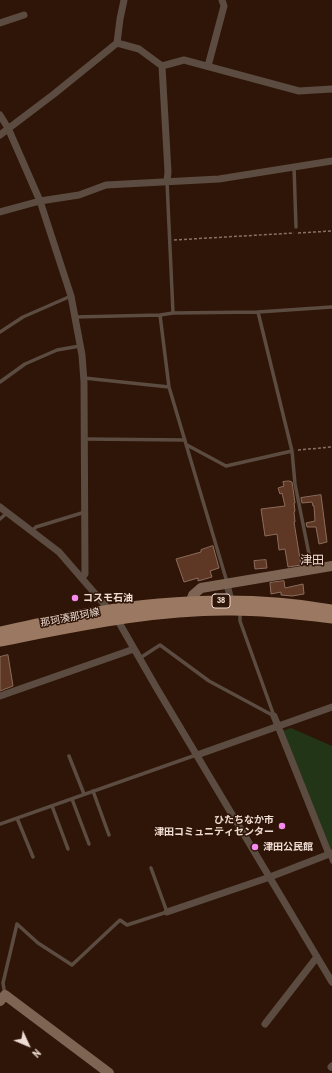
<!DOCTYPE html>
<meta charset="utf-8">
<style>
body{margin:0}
#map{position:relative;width:332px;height:1073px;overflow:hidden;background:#2e1507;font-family:"Archivo Narrow",sans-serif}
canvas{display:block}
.north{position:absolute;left:8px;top:1025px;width:40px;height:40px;-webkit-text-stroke:3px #2e1507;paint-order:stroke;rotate:134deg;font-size:11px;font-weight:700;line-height:16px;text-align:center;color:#efdcd3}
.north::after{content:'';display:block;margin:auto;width:14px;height:18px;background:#efdcd3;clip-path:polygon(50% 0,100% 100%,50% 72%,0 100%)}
</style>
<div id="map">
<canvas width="332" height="1073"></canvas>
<div class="north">N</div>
</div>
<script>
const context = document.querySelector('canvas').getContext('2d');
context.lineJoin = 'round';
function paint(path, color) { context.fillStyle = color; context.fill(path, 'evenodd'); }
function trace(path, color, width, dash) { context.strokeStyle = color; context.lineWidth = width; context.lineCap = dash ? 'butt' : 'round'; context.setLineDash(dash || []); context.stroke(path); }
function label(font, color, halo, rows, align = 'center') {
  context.font = font + ' "Archivo Narrow","Noto Sans JP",sans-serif'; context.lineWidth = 3; context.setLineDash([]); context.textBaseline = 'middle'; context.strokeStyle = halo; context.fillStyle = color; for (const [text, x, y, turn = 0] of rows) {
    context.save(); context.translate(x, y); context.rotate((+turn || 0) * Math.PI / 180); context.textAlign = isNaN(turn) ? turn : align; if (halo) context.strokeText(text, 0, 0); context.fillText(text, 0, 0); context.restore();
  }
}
paint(new Path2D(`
 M291,728L332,746V852L282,731Z`), '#223617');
const building = new Path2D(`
 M289,481L292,482L295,503H294L295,511L294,512L295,522H294L301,565L288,567L285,549L279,550L277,534L265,536L261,509L285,506L282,493L280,494L278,488L284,486L283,482Z
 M321,495L327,542L319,544L316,527H307L306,523L315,521L314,506H313L312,502L302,503L301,498Z
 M213,546L219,568L210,571L212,577L198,581V578L184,582L176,559L201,552V550Z
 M266,560L267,568L255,569L254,561Z
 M284,581L285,588L303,584L304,594L292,596L281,595V592L271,594L270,583Z
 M8,655L13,686L0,691V657Z`);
paint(building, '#5e3825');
trace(building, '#8c6c5c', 1);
trace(new Path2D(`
 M298,233L332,231
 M174,240L294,233
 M298,450L332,447`), '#877165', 1.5, [3, 2]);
trace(new Path2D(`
 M294,167L296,227
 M167,182L173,313
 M258,312L292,451L295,484L312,569
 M160,315L169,387L227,582
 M75,317L160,315L173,313L258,312L332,307
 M0,332L23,317L71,296
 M84,378L169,387
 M0,382L25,364L57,350L80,346
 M84,439L185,440
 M187,445L226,466L292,451
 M0,519L8,512
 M32,531L36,527L85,512
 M240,611V621L274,716
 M140,658L160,645L209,681L274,716
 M69,756L84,794
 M93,791L109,835
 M72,799L89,844
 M52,806L68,849
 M17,818L33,857
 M0,824L196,755
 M329,854L332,862
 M5,995L3,983L17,924L38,943L72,965L120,920L127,925L167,912L151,868`), '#5b4b40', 3.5);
trace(new Path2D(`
 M0,23L24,15
 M117,43L139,49L162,66L168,172L167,181
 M162,66L184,60L299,91L332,89
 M208,66L224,6L222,0
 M0,115L8,128L40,201L71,296L82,355L84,382L85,574L82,578
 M0,135L54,94L117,43L120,19L124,0
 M0,212L40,201L79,195L106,185L219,179L332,161
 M0,507L59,552L117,619L156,687L332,982
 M227,584L231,601
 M0,696L134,649
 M274,716L329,854
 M197,755L332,707
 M167,912L270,877L332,853
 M265,1024L317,957
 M331,1067L332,1066`), '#5b4b40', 7);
trace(new Path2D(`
 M191,601L193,595L201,588L332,566
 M0,1001L5,995L109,1073`), '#7e6453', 10);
trace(new Path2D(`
 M0,632C52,621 105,608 159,604C217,599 275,600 332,610
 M0,641C77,626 154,609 232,610C266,610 299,614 332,618`), '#9a7862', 11);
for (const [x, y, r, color] of [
 [75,598,4,"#f689ed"],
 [282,826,4,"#f689ed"],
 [255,847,4,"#f689ed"]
]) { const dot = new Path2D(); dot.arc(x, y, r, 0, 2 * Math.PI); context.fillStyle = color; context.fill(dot); trace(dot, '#2e1507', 1.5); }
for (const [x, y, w] of [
 [221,601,18]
]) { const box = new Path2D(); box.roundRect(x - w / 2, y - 7, w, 14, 3); context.fillStyle = '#2e1507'; context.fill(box); trace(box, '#efdcd3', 1); }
label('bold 9px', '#efdcd3', null, [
 ["38",221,601]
]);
label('bold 10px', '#efdcd3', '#2e1507', [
 ["コスモ石油",83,598],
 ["ひたちなか市",274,820,"right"],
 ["津田コミュニティセンター",274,832,"right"],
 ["津田公民館",263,847]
], 'left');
label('10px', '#efdcd3', '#2e1507', [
 ["那珂湊那珂線",70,618,-11]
]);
label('12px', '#efdcd3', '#2e1507', [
 ["津田",312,561]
]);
</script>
